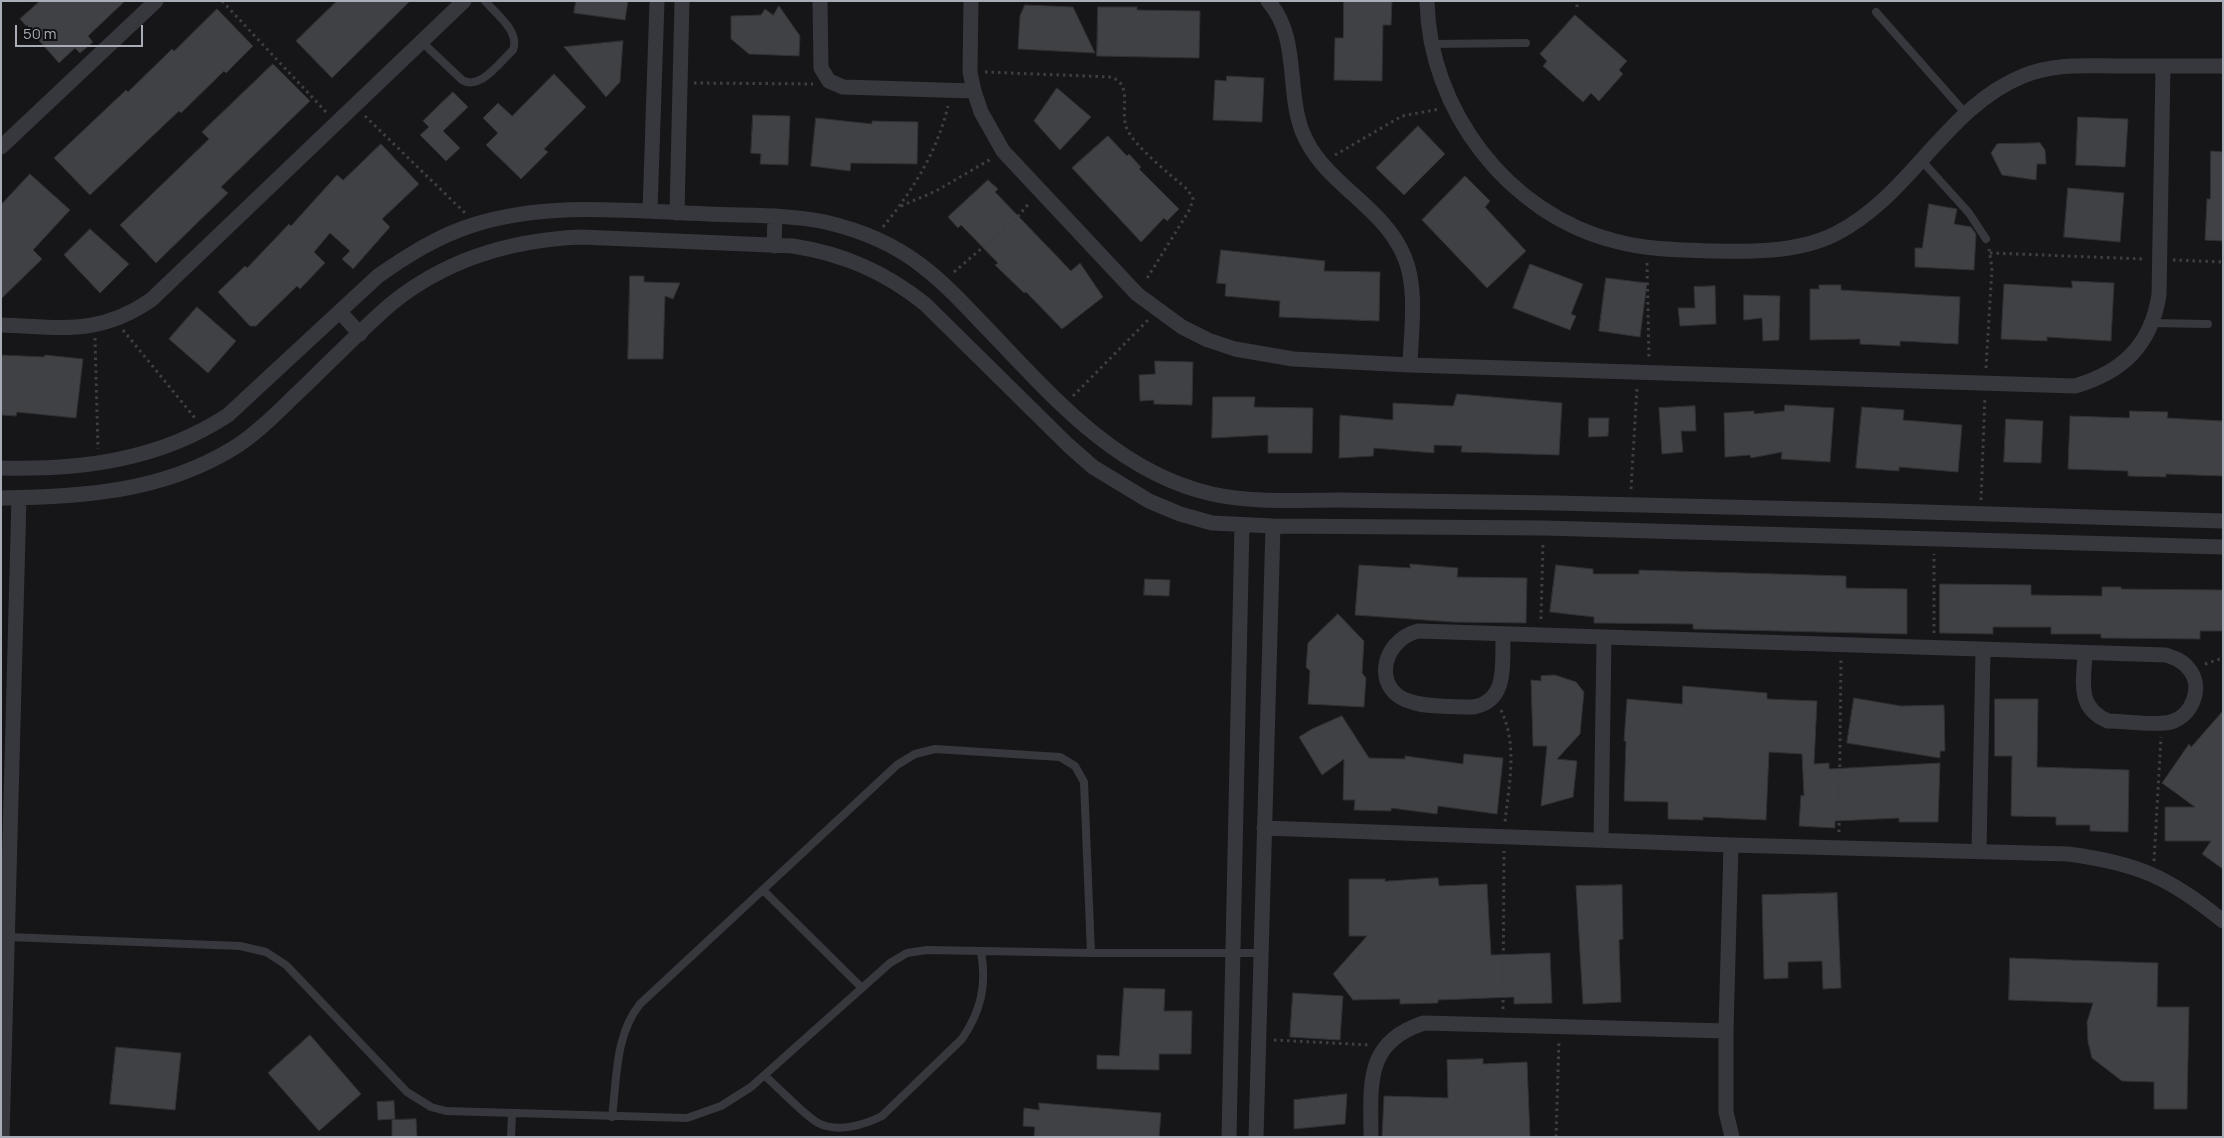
<!DOCTYPE html>
<style>
body{margin:0}
#map{position:relative;width:2224px;height:1138px;overflow:hidden;background:#161618;font-family:Manrope,sans-serif}
canvas{display:block}
.frame{position:absolute;inset:0;border:2px solid #a8adb8;pointer-events:none}
.scale{position:absolute;left:15px;top:25px;width:128px;height:22px;box-sizing:border-box;border:2px solid #a8adb8;border-top:0;padding-left:6px;font-size:15px;line-height:18px;white-space:nowrap;color:#a8adb8;-webkit-text-stroke:4px #111113;paint-order:stroke}
</style>
<div id="map">
<canvas width="2224" height="1138"></canvas>
<div class="frame"></div>
<div class="scale">50 m</div>
</div>
<script>
const context = document.querySelector('canvas').getContext('2d');
context.lineJoin = 'round';
function paint(path, color) { context.fillStyle = color; context.fill(path, 'evenodd'); }
function trace(path, color, width, dash) { context.strokeStyle = color; context.lineWidth = width; context.lineCap = dash ? 'butt' : 'round'; context.setLineDash(dash || []); context.stroke(path); }
const building = new Path2D(`
 M40,1H125L88,36L93,42L80,53L75,48L59,63L20,19Z
 M337,1H410L332,78L296,41Z
 M576,1H628L625,20L574,13Z
 M1344,1H1392L1391,25H1383L1382,81L1334,80L1335,38H1343Z
 M1025,5L1073,7L1095,53L1018,49L1020,16Z
 M779,6L800,36L799,56L749,54L731,39V16L761,15L765,9L773,15Z
 M1098,7H1137V10L1200,11L1199,58L1097,56Z
 M217,9L253,46L226,73L224,71L181,113L179,111L90,195L54,158L126,90L128,92L172,49L174,51Z
 M1575,15L1627,61L1619,70L1623,74L1599,101L1591,93L1583,102L1543,66L1547,61L1540,54Z
 M623,41L620,82L606,97L564,47Z
 M273,64L310,101L221,187L228,193L156,263L120,225L209,139L202,132Z
 M554,74L586,107L544,149L548,152L521,179L486,145L498,133L483,118L498,103L512,116Z
 M1227,76L1264,78L1262,122L1213,120L1215,80L1226,81Z
 M1057,88L1091,117L1060,150L1034,121Z
 M453,92L468,107L443,131L460,148L446,161L420,135L429,127L423,121Z
 M753,115L790,116L788,165L760,164L761,154L751,153Z
 M2078,117L2128,119L2125,167L2076,165Z
 M816,118L872,124V121L918,122L917,164L851,163L850,171L811,166Z
 M1418,126L1445,154L1404,195L1376,168Z
 M1108,136L1127,156L1129,154L1141,167L1139,169L1179,209L1167,221L1164,218L1141,242L1072,168Z
 M2040,143L2045,150L2046,164H2037L2036,180L2002,175L1991,153L1997,144Z
 M381,144L419,184L382,219L390,227L353,269L342,259L350,251L330,233L314,252L325,263L300,289L297,286L256,326H250L218,292L245,266L247,268L289,224L291,226L337,175L343,180Z
 M2211,151L2223,152V241L2205,240L2207,199H2210Z
 M30,174L70,210L33,250L42,259L1,299V205Z
 M1465,176L1490,201L1485,207L1526,251L1487,288L1422,220Z
 M988,180L998,189L995,192L1071,271L1080,263L1103,297L1062,329L1026,292L1024,293L995,265L998,263L961,225L958,228L948,217Z
 M2068,188L2124,193L2120,242L2064,237Z
 M1929,204L1957,209L1954,224L1971,227L1976,234L1974,270L1915,267V248H1922Z
 M90,229L129,264L100,293L64,255Z
 M1221,250L1325,261L1324,271L1380,272L1379,321L1279,317L1280,301L1225,296L1226,284L1217,283Z
 M1530,264L1583,284L1571,314L1576,316L1570,330L1513,308Z
 M630,276H644V282L680,283L673,299L665,296L663,359H628Z
 M1606,278L1647,283L1640,337L1599,331Z
 M2072,281L2114,283L2111,341L2047,337V341L2001,339L2004,284L2072,288Z
 M1819,285H1841V290L1960,297L1958,344L1900,341V346L1860,344V339L1810,340V289H1819Z
 M1715,286L1716,324L1680,326L1678,308H1695L1694,287Z
 M1744,295L1780,296L1779,340L1763,341L1762,318L1744,320Z
 M197,307L236,341L208,373L169,339Z
 M1,355L44,357L45,355L83,359L76,418L17,412L16,416L1,415Z
 M1155,361L1193,362L1192,405L1154,404V400L1140,401L1139,375L1155,374Z
 M1457,394L1562,403L1559,455L1461,452L1462,446L1434,445V453L1374,448L1373,456L1339,458L1340,415L1393,420V403L1453,406Z
 M1213,397H1255L1254,407L1313,408L1312,453H1268V435L1212,438Z
 M1785,405L1834,408L1830,462L1781,459L1782,452L1751,458L1750,455L1725,457L1724,413L1754,411V414L1784,411Z
 M1695,406L1696,431H1681L1683,452L1662,454L1659,408Z
 M1862,407L1904,410L1903,420L1962,425L1958,472L1899,467V471L1856,468Z
 M2130,411L2168,412L2167,418L2223,421V476L2166,474V477L2128,476V471L2068,469L2070,416L2129,418Z
 M1589,418H1609L1608,436L1589,437Z
 M2006,419L2043,421L2041,463L2004,462Z
 M1410,564L1458,568L1457,577L1527,578L1526,623L1453,622L1355,615L1359,565L1410,568Z
 M1556,565L1593,569V574H1639V570L1846,576V588L1907,589V634L1693,629V624L1594,623V617L1550,612Z
 M1145,579L1170,580L1169,596L1144,595Z
 M1940,584L2031,585V595L2102,596V587H2121V589L2223,590V631H2200V639L2101,638V634H2051V627H1993V634L1940,633Z
 M1338,614L1364,641L1362,673L1366,678L1364,707L1308,704L1310,671L1306,667L1308,643Z
 M1555,675L1576,682L1584,692L1580,734L1557,759L1577,761L1573,797L1541,806L1547,746H1533L1531,680L1541,681V676Z
 M1683,686L1767,693V699L1817,701L1814,764L1829,763V769L1940,763L1938,822H1899V818L1835,821V828L1799,826L1801,795L1804,796L1802,754L1769,752L1766,820L1703,817V820L1668,819V802L1624,801L1626,741H1624L1627,699L1682,704Z
 M1854,698L1901,706L1944,705L1945,751H1940V758L1847,743Z
 M1995,699H2038L2037,767L2129,770L2128,832L2090,831V825H2056V817L2011,816L2012,756H1995Z
 M2223,711V869L2202,854L2211,841H2165V807H2195L2162,783L2189,744L2191,747Z
 M1342,716L1369,758L1405,759V756L1463,764L1464,754L1503,758L1497,814L1438,806L1437,814L1391,808V811L1354,810L1355,800H1343L1344,759L1322,775L1299,737L1312,729Z
 M1438,878L1439,886L1487,884L1491,955L1550,953L1552,1003L1514,1004V997L1438,1000V1003L1400,1004V999L1353,1000L1333,974L1367,936H1349V879H1385V881Z
 M1622,885L1623,939L1619,940L1621,1002L1583,1004L1576,886Z
 M1837,893L1841,988L1823,989L1822,961L1788,962V978L1764,979L1762,895Z
 M2010,958L2158,963L2157,1007H2189L2187,1109H2154V1082L2122,1081L2092,1058L2088,1042L2087,1022L2093,1003L2009,1000Z
 M1124,988L1165,989L1164,1011H1192L1191,1054H1159V1070L1097,1069V1055L1119,1056Z
 M1293,993L1343,996L1340,1040L1290,1037Z
 M310,1035L361,1094L319,1131L268,1073Z
 M116,1047L181,1053L175,1110L110,1104Z
 M1483,1059V1064L1527,1062L1530,1137H1382L1384,1096L1448,1098L1447,1060Z
 M1347,1094L1345,1124L1294,1129V1100Z
 M394,1101L395,1119L378,1120L377,1102Z
 M1039,1103L1161,1113L1159,1137H1034L1035,1127L1023,1126L1024,1108L1039,1110Z
 M416,1119L417,1137H392V1120Z`);
paint(building, '#404145');
trace(building, '#303034', 1);
trace(new Path2D(`
 M222,1L326,112
 M1577,7V1
 M985,72L1111,77C1134,85 1119,111 1127,129C1135,147 1172,176 1188,190L1193,199L1190,209L1146,280
 M694,83L813,84
 M365,116L465,213
 M1335,155L1402,116L1440,109
 M901,206L936,191L991,159
 M883,227C913,190 937,152 948,106
 M1990,253L2144,259
 M2173,260L2223,262
 M1647,263L1649,359
 M954,272L1015,220L1030,202
 M123,330L195,418
 M95,338L98,449
 M1986,368L1992,268L1989,249
 M1073,396L1148,320
 M1631,489L1637,388
 M1981,500L1985,396
 M1541,619L1543,543
 M1934,633V554
 M2205,664L2223,658
 M1501,710C1518,746 1509,784 1505,822
 M1839,832L1841,659
 M2154,861L2161,737
 M1503,1009L1504,851
 M1274,1040L1370,1045
 M1556,1137L1559,1040`), '#3d3f44', 3, [2.5, 4]);
trace(new Path2D(`
 M1876,12L1966,114
 M422,42L462,80C480,91 500,62 513,50C520,31 496,14 485,1
 M1431,44L1526,43
 M1922,161L1969,213L1986,239
 M2152,323L2208,324
 M763,890L862,988
 M8,937L240,946L266,952L286,965L407,1092L431,1107L446,1111L687,1118L721,1106L751,1087L890,963L907,953L927,950L1091,953H1260
 M765,1076C778,1087 805,1116 818,1123C838,1133 864,1125 882,1116L962,1039C981,1011 987,985 981,952
 M612,1117C617,1078 615,1035 640,1004L897,765L915,754L935,749L1060,757L1075,766L1084,782L1091,953
 M511,1137L512,1114`), '#37383d', 8);
trace(new Path2D(`
 M820,1L821,68L829,81L843,87L974,91
 M971,1L970,72L974,91L981,112L1003,151L1137,294L1182,327L1208,340L1235,349L1293,359L1410,365L2075,386C2123,372 2151,345 2159,295L2163,66
 M1268,1C1300,37 1286,88 1302,131C1322,183 1383,205 1404,256C1418,288 1411,331 1410,365
 M1427,1C1429,110 1508,214 1615,241C1647,250 1682,250 1714,251C1754,252 1801,252 1837,233C1911,195 1946,107 2023,76C2053,63 2086,66 2117,66C2153,66 2188,66 2223,66
 M1,147L156,1
 M650,211L657,1
 M677,213L682,1
 M774,246L775,217
 M340,312L360,334
 M1,325C62,327 98,336 151,300L464,1
 M1,468C82,470 160,460 228,415L378,276C408,255 438,236 473,225C548,201 630,211 707,214C746,216 787,214 825,222C860,230 894,244 922,266C943,282 961,301 979,320C1046,389 1113,472 1212,494C1252,503 1297,500 1339,500C1411,501 1483,502 1555,503C1778,507 2000,514 2223,521
 M1,498C82,497 161,492 232,449C260,432 282,407 306,385C334,358 362,329 391,304C446,259 511,240 581,237L793,246C844,254 885,272 925,304L1068,445L1093,467L1149,501L1180,514L1212,523L1273,526L1544,528L2223,547
 M1503,634C1502,662 1509,701 1473,707C1454,706 1431,708 1412,702C1372,692 1380,641 1418,631L2166,655C2175,658 2183,661 2189,669C2204,687 2192,716 2171,722C2157,726 2124,721 2108,721C2076,708 2084,681 2085,653
 M1264,828L1731,845L2068,854C2137,863 2169,877 2223,921
 M1601,840L1604,638
 M1731,845L1726,1031V1112L1732,1137
 M1979,851L1983,650
 M2,1137L19,498
 M1229,1137L1242,525
 M1256,1137L1273,526
 M1371,1137C1371,1085 1364,1042 1424,1023L1726,1031`), '#37383d', 15);
</script>
